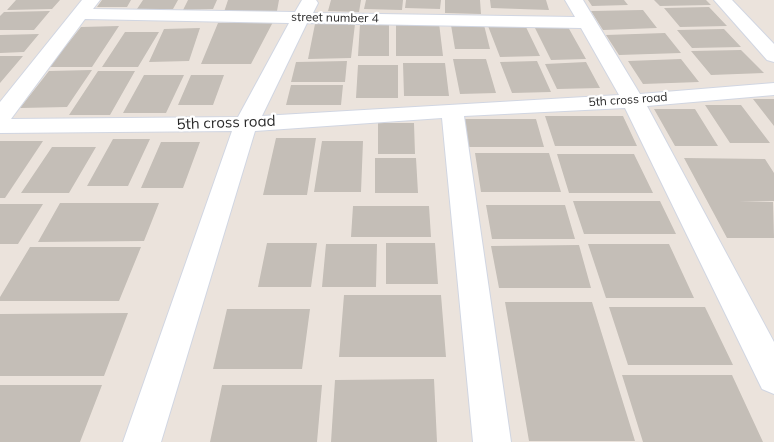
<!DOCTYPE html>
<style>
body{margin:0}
canvas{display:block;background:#ebe3dc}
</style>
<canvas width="774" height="442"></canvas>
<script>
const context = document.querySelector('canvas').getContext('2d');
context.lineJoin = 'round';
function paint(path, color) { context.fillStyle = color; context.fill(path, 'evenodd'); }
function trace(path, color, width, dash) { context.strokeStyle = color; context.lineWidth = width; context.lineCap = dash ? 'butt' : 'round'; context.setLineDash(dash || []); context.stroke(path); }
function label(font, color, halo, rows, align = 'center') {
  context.font = font + ' Mulish,sans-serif'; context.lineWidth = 4.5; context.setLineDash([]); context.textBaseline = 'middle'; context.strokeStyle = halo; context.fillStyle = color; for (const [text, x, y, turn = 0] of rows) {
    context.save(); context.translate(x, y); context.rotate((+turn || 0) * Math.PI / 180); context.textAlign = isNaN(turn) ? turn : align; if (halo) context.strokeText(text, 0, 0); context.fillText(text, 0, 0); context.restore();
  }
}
paint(new Path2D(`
 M16,0H60L52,9L7,10Z
 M102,0H131L127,7H97Z
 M143,0H178L173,9H137Z
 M188,0H217L213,9L183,10Z
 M228,0H279L277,11L224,12Z
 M331,0H361L359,12L328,11Z
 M366,0H403L402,10L364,9Z
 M406,0H441L440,9L405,8Z
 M445,0H480L481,14L445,13Z
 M490,0H546L549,10L491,8Z
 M588,0H624L628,5L592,6Z
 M654,0H706L711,5L660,6Z
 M709,7L727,26L680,27L664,8Z
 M643,10L657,28L603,30L591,11Z
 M50,11L34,30H0V16L4,12Z
 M273,22L251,64H201L218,23Z
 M396,23H439L443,56H396Z
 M315,24H355L351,58L308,59Z
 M360,24H389V56H358Z
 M451,25H484L490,49H455Z
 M525,25L540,56L500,57L488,26Z
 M119,26L92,67H49L81,27Z
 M568,27L586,59L551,60L535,28Z
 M200,28L189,61L149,62L164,29Z
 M724,29L741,47L692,48L677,30Z
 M125,32H159L138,67H102Z
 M665,33L681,53L619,55L606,35Z
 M39,34L24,52L0,53V35Z
 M741,50L764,73L711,75L691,51Z
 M0,56H23L0,83Z
 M453,59H486L496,93L460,94Z
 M681,59L699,82L643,84L628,61Z
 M347,61L345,82H291L296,62Z
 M537,61L551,92L512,93L500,62Z
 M586,62L600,88L557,89L545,64Z
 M403,63H445L449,96H404Z
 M358,65H398V98H356Z
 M92,70L67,107L20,108L49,71Z
 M98,71H135L110,115H69Z
 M144,75H184L166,113H123Z
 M191,75H224L213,105H178Z
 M291,85H343L341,105H286Z
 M753,99H774V126Z
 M705,105H741L770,143H730Z
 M654,109H695L718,146H675Z
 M545,116H623L637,146H555Z
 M463,119H536L544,147H467Z
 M378,123H414L415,154H378Z
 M276,138H316L307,195H263Z
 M113,139H150L128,186H87Z
 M0,141H43L5,198H0Z
 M322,141H363L361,192H314Z
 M161,142H200L183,188H141Z
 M52,147H96L69,193H21Z
 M475,153H549L561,192H481Z
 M557,154H634L653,193H569Z
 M375,158H416L418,193H375Z
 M684,158L765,159L774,173V201L739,202H773L774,238H727Z
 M573,201H660L676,234H584Z
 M60,203H159L144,241L38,242Z
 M0,204H43L18,244H0Z
 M486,205H565L575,239H492Z
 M353,206H429L431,237H351Z
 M267,243H317L311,287H258Z
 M386,243H435L438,284H386Z
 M326,244H377L376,287H322Z
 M588,244H669L694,298H606Z
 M579,245L591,288H499L491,246Z
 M30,247H141L119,301H0V297Z
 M344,295H441L446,357H339Z
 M505,302H592L635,441H529Z
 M609,307H705L733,365H628Z
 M227,309H310L302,369H213Z
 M128,313L104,376H0V314Z
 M622,375H732L763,442H643Z
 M434,379L437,442H331L335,380Z
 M0,385H102L80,442H0Z
 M222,385H322L317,442H210Z`), '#c4beb7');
const street = new Path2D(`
 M82,0H100L93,9L295,12L302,0H316L318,3L313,13L575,17L565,0H583L640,94L774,83V95L647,106L774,342V394L762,389L625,108L464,116L511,442H473L442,118L255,131L161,442H123L232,131L0,133V102ZM85,19L289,23L238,117L11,119ZM307,23L581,28L619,95L262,116Z
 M714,0H732L774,44V62L767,60Z`);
trace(street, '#d1d6e2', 2);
paint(street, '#fff');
label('12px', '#2a2a2a', '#fff', [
 ["street number 4",335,18,1],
 ["5th cross road",628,100,-4]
]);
label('15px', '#2a2a2a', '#fff', [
 ["5th cross road",226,123,-2]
]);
</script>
